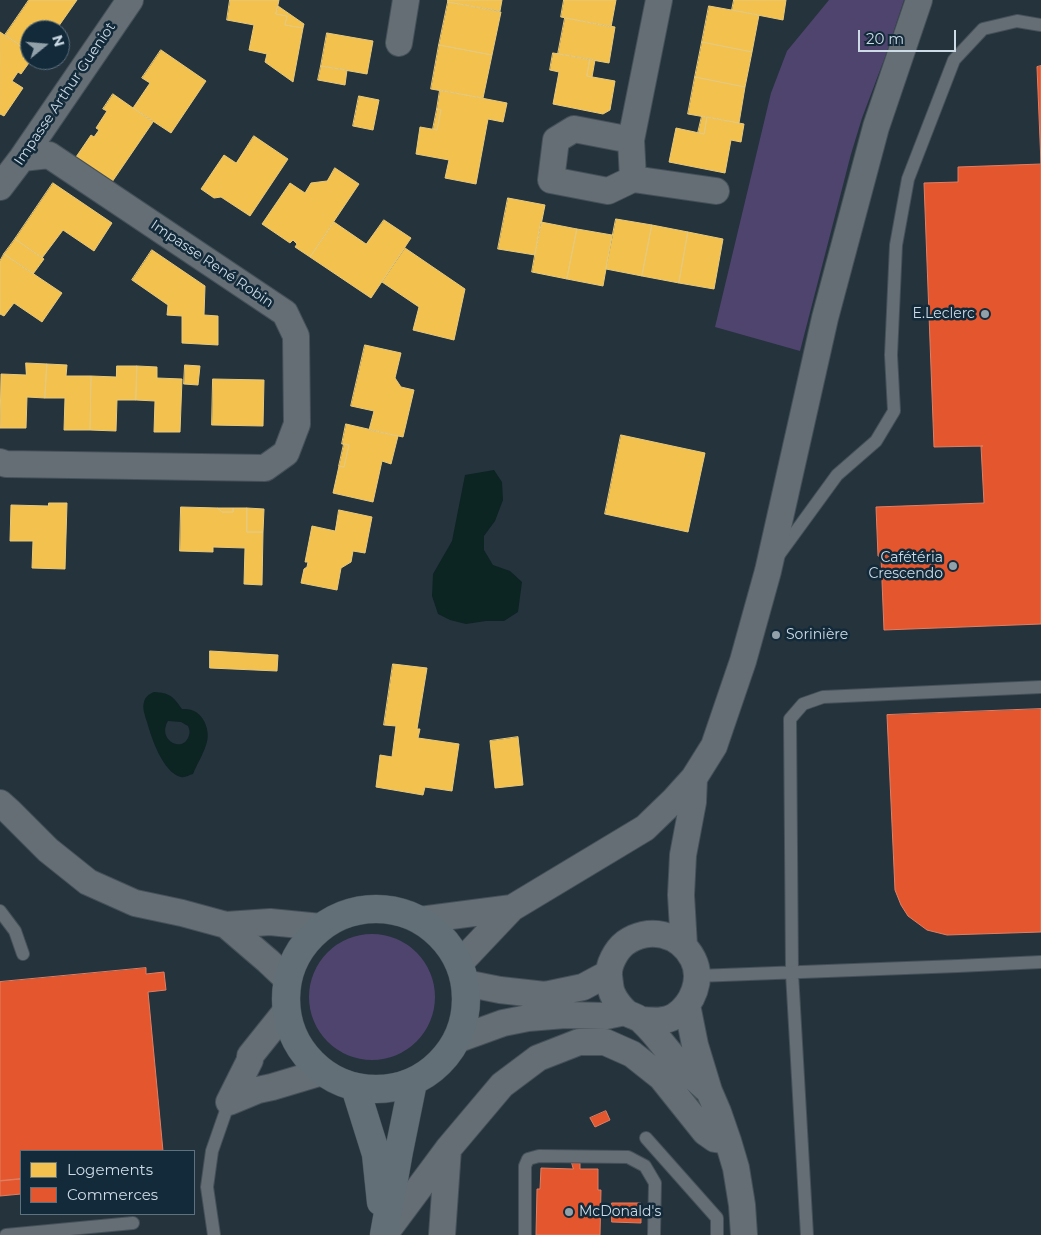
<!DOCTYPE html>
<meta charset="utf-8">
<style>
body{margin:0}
#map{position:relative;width:1041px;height:1235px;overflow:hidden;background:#25333c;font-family:Montserrat,sans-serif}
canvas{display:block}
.legend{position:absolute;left:20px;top:1150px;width:175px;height:65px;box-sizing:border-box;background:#122a3a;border:1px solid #5d717f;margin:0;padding:6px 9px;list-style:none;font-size:15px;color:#cddbe6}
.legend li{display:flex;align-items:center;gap:10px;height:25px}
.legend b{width:25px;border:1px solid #5d717f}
.north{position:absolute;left:20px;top:20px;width:50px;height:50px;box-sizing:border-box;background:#122a3a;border:1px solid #5d717f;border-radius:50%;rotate:73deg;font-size:14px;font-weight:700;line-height:20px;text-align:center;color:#cddbe6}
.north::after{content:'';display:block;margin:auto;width:18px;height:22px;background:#92a0aa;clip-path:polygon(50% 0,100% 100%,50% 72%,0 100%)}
.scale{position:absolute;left:858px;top:30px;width:98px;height:22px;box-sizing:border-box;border:2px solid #cddbe6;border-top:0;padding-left:6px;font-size:15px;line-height:18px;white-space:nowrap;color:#cddbe6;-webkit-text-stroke:4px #122a3a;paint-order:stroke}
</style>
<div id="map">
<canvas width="1041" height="1235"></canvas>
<ul class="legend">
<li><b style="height:14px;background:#f2c14e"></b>Logements</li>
<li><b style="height:14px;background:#e4572e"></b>Commerces</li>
</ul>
<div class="north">N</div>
<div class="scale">20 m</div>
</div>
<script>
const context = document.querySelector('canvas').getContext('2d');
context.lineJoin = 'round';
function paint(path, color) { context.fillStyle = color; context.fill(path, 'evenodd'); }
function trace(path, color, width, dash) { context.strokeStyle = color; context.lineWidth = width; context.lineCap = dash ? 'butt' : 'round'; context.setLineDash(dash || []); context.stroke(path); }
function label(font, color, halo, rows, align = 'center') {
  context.font = font + ' Montserrat,sans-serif'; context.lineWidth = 5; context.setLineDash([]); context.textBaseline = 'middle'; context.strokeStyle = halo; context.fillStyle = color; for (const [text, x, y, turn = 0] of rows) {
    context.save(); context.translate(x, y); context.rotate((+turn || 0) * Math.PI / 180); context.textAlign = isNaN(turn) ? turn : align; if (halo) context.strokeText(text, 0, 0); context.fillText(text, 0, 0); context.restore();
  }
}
paint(new Path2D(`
 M829,0H904L885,57L862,118L851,154L800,351L715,327L771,93L787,51Z
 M309 997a63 63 0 1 1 126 0a63 63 0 1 1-126 0Z`), '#4e446d');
paint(new Path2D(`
 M494,470L502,482L503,500L495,521L484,536V550L493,565L510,571L522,582L518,612L504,621H486L466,624L450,620L438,614L432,596L433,574L452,541L465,475Z
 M154,692C170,693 173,696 182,709C185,709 190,709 194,711C205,716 211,733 206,745C203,755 197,764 193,774C189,775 185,778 181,777C163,773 151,737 147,722C145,716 142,708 144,702C145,697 149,694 154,692ZM168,721L181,722L188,726C190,731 190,733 188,738C181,753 157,739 168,721Z`), '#0c2422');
const homes = new Path2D(`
 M29,0H77L56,30H30V52L5,35Z
 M230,0H279L276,14L287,16L285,25L303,28L293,82L265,62L267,54L249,50L254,25L227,20Z
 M448,0H502L500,11L448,2Z
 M564,0H616L611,27L561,17Z
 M734,0H786L783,20L732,10Z
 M448,2L501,12L492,55L439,45Z
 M278,6L304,24L303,28L285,25L287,16L276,14Z
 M709,6L759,15L752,52L702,42Z
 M565,18L615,27L609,63L558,54Z
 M0,32L30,52L31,60L21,74L18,72L12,81L23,88L4,116L0,114Z
 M327,33L373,41L367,74L321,66Z
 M702,42L752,52L745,87L695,77Z
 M439,45L492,55L483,98L431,89Z
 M161,50L206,81L171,133L133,108L150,83L142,78Z
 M553,53L590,59L587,76L615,81L610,110L603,114L553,104L559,72L550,70Z
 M590,59L595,60L592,77L587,76Z
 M321,66L347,70L345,85L318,80Z
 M695,77L745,87L739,123L688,114Z
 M440,90L507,103L503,122L488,119L476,184L445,178L449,160L416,154L420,127L437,130L441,110L437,109Z
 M113,94L153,122L112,182L76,157L91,135L94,137L99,130L96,128L107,111L103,109Z
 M359,96L379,100L373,130L353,126Z
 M437,109L441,110L437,130L433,129Z
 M702,116L707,117L704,134L698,133Z
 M707,117L744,124L741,142L731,140L725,173L669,162L676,128L704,134Z
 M254,136L288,159L250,216L221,197L214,198L201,189L224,155L236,163Z
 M335,168L359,184L310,257L295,247L297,244L293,240L290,243L262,224L290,183L305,193L311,183L327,181Z
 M53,183L112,223L94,251L63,230L42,258L15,239Z
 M508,198L545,205L535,255L498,249Z
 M616,219L652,225L642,276L606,269Z
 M384,220L411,238L371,298L310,257L334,222L366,244Z
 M541,222L577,229L567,279L532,272Z
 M652,225L688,232L679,283L642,276Z
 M577,229L612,235L603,286L567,279Z
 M688,232L723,239L714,289L679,283Z
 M15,239L44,259L33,274L4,254Z
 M405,248L465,289L454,340L413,330L419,307L382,282Z
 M152,250L205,286L204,315L218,316V345L182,343V316L167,315L168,305L132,280Z
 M4,254L62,293L42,322L14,303L4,316L0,314V261Z
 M365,345L401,353L395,378L401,387L414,390L403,437L369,430L374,411L351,406Z
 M26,363L47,364L45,398L27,397L26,428H0L1,374L26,375Z
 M47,364L67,365L66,376H91L90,430H64L65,398H45Z
 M185,365L200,366L198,385L184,384Z
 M117,366H137L136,400H117L116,431L90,430L91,376L116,377Z
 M137,366L157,367V378L182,379L180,432H154L155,401L136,400Z
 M213,379L264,380L263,426L212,425Z
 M346,424L398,436L391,464L382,461L373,502L333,493L339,466L344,467L349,445L342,444Z
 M621,435L705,453L688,532L605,514Z
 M344,444L349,445L344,467L339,466Z
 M49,503H67L65,569L32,568L33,541H10L11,505L48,506Z
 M181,507L218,508L222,512H233V508H247V532H263L262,585L244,584L245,548L213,547V552L180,551Z
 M218,508H233V512H222Z
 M247,508L264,509L263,532H247Z
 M339,510L372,517L365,553L353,551L351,562L341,568L337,590L301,583L304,569L307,567L308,562H305L312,526L335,531Z
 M210,651L278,655L277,671L210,668Z
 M393,664L427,668L417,729H420L418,738L459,744L452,791L425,787L423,795L376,787L380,755L392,757L396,726L384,725Z
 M518,737L523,785L495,788L490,741Z`);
paint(homes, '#f2c14e');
trace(homes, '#e7c97c', 1);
const shops = new Path2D(`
 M1041,66V624L884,630L881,557L878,556L876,507L984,503L981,446H983L934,447L924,183L958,182V167L1041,164L1037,67Z
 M1041,709V932L947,935L927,930L908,916L901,905L895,890L887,715Z
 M146,968V974L164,972L166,990L148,992L163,1151H21V1179L0,1181V982Z
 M606,1111L610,1120L595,1127L590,1118Z
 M572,1163H580V1169H598V1190H601L600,1235H536L537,1189H540L541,1168L573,1169Z
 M21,1179V1194L0,1196V1181Z
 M612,1203H641V1223L612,1222Z`);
paint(shops, '#e4572e');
trace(shops, '#dd7f65', 1);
const lane = new Path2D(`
 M778,556L837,475L876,441L894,411L891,355L896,245L908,179L954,60L983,29L1017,21L1041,25
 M0,911L15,931L23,954
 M697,976L958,966L1041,962
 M646,1138L717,1218V1235
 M6,1235L133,1223
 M214,1235L207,1187L212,1151L229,1102
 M525,1235V1166L528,1159L539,1156L628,1157L645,1166L655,1183L654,1235
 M807,1235L792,973L790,719L803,704L823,697L1041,687`);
const street = new Path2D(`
 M399,43L406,0
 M631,140L574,129L556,140L551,180L608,191L633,179L631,140L659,0
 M633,179L716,191
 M0,187L22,158L130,0
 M0,462L6,464L265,468L286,453L297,424L296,336L285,313L49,155L22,158
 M0,803L10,812L48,850L88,882L135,903L182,913L226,925L270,922L321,927
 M420,920L512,908
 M226,925L268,961L287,979
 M684,946L681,895L683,855L693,802L694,778
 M459,964L512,908L645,828L675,799L694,778L714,746L743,661L768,571L825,318L876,127L919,0
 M465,983L500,990L545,995L583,987L609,973
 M687,1005L695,1045L709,1091L718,1112L728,1141L736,1168L742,1205L744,1235
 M642,1020C653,1021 665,1022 675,1016C693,1004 703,979 693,959C680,933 648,926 625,943C616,950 608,965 609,976C610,982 610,990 613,995C615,1000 622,1009 627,1013C632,1016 639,1017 643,1022C655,1033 665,1048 676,1060C686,1071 698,1081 709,1091
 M456,1040L503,1023L528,1018L565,1015L606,1016L625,1012
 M229,1102L250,1060V1056L286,1011
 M229,1102L258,1090L272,1087L322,1072
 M384,1235L448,1149L502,1085L538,1058L579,1042H605L632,1054L661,1077L705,1132L715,1139L728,1141
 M442,1235L448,1149`);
const secondary = new Path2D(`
 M286 999a90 90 0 1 1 180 0a90 90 0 1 1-180 0Z
 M355,1087L376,1154L381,1202
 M384,1235L399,1151L413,1082`);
trace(lane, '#455159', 14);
trace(street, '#455159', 28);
trace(secondary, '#455159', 29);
trace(lane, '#656e75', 12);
trace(street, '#656e75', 26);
trace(secondary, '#626f77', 28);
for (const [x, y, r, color] of [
 [985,314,5,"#92a0aa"],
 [953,566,5,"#92a0aa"],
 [776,635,5,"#92a0aa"],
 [569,1212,5,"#92a0aa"]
]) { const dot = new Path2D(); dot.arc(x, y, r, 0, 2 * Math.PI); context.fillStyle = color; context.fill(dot); trace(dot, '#122a3a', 2); }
label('14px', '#cddbe6', '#122a3a', [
 ["Impasse Arthur Gueniot",65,94,-56],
 ["Impasse René Robin",212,264,34]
]);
label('14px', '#cddbe6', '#122a3a', [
 ["E.Leclerc",975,314],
 ["Cafétéria",943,558],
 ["Crescendo",943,574],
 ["Sorinière",786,635,"left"],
 ["McDonald's",579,1212,"left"]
], 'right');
</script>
